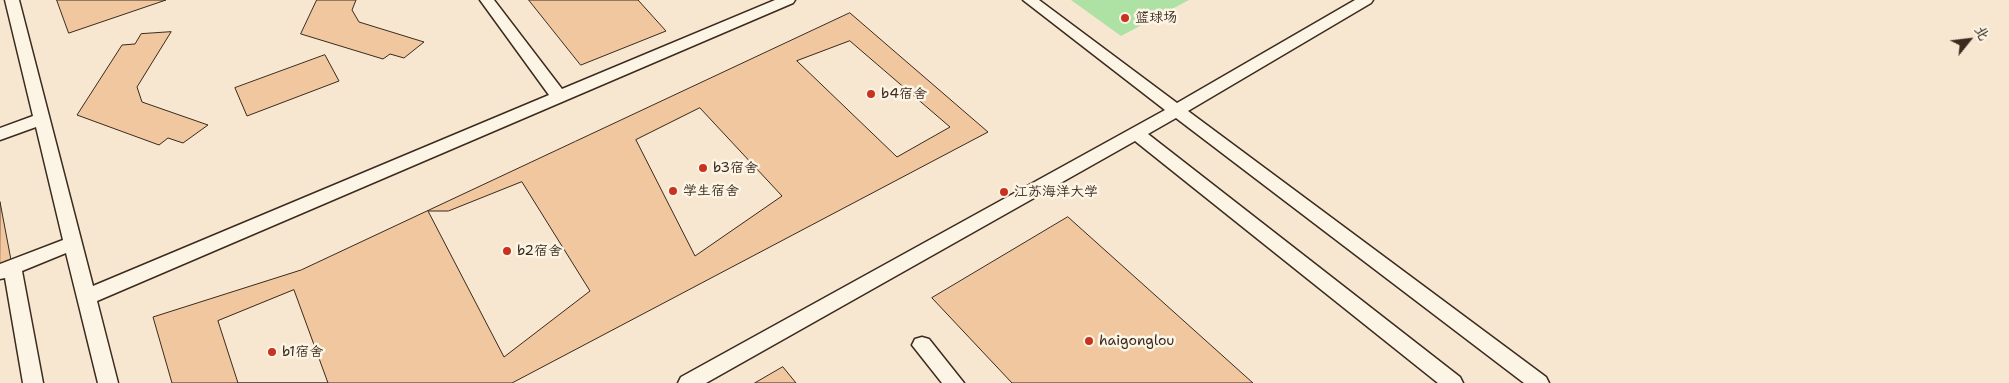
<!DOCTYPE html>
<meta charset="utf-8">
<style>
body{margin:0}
#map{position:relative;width:2009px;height:383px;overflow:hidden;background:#fcf5e5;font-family:"Shantell Sans","LXGW WenKai TC",sans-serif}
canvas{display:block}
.north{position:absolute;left:1944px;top:15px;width:50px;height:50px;-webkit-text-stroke:4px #fcf5e5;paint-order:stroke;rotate:61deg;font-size:14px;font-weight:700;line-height:20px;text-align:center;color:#3b2a1e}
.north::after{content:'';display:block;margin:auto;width:18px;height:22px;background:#3b2a1e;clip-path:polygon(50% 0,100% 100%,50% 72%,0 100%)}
</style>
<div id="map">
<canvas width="2009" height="383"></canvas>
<div class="north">北</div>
</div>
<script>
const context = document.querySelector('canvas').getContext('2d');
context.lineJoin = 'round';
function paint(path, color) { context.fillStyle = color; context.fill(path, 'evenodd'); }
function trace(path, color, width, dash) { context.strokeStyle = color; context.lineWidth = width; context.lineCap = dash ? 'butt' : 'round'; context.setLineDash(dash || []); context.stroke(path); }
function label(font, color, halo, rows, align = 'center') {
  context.font = font + ' "Shantell Sans","LXGW WenKai TC",sans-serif'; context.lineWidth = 5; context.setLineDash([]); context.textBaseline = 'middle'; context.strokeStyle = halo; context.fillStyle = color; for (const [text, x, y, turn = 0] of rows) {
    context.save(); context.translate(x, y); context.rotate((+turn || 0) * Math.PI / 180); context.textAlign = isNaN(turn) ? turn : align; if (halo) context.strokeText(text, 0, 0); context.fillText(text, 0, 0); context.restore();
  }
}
paint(new Path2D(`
 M0,0H2009V383H0Z`), '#f8e7d0');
paint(new Path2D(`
 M1071,0H1189L1121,36Z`), '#aee2a4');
const building = new Path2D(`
 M57,0H166L69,33Z
 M317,0H356L352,10L359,22L424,42L404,58L390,54L383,59L301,34Z
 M529,0H638L666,31L581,65Z
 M850,13L988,132L512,383H172L153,317L301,270Z
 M171,32L137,87L142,102L208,125L183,143L168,138L159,145L77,115L122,45L135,44L141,34Z
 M850,41L950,127L897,157L797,61Z
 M325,55L339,81L247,116L235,88Z
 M700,108L782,196L695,256L636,140Z
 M522,182L590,291L504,357L428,211H448Z
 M0,202L11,260L0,264Z
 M1068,217L1253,383H1012L932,298Z
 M294,290L328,383H238L218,321Z
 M783,367L796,383H755Z`);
paint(building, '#f0c79f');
trace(building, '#3b2a1e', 1);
const service = new Path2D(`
 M5,0H19L93,286L549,95L480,0H494L562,89L775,0H795L793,3L97,301L118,383H98L66,253L22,271L43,383H23L5,278L0,279V264L63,240L36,127L0,140V128L33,116Z
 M1023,0H1039L1177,103L1355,0H1373L1371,3L1188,111L1546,377L1549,383H1524L1176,118L1148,134L1460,377L1463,383H1438L1135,141L706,383H678L681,377L1165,110Z
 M922,337L929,339L964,383H942L912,345L915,339Z`);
trace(service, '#3b2a1e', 3);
paint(service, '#fcf5e5');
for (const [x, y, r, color] of [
 [1125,18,5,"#c8321e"],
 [871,94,5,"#c8321e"],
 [703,168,5,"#c8321e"],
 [673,191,5,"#c8321e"],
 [1004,192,5,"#c8321e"],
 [507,251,5,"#c8321e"],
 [1089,341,5,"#c8321e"],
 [272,352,5,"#c8321e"]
]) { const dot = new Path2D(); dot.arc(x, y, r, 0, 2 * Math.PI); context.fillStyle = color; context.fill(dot); trace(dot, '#fcf5e5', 2); }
label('14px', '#3b2a1e', '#fcf5e5', [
 ["篮球场",1135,18],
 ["b4宿舍",881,94],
 ["b3宿舍",713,168],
 ["学生宿舍",683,191],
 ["江苏海洋大学",1014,192],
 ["b2宿舍",517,251],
 ["haigonglou",1099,341],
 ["b1宿舍",282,352]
], 'left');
</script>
